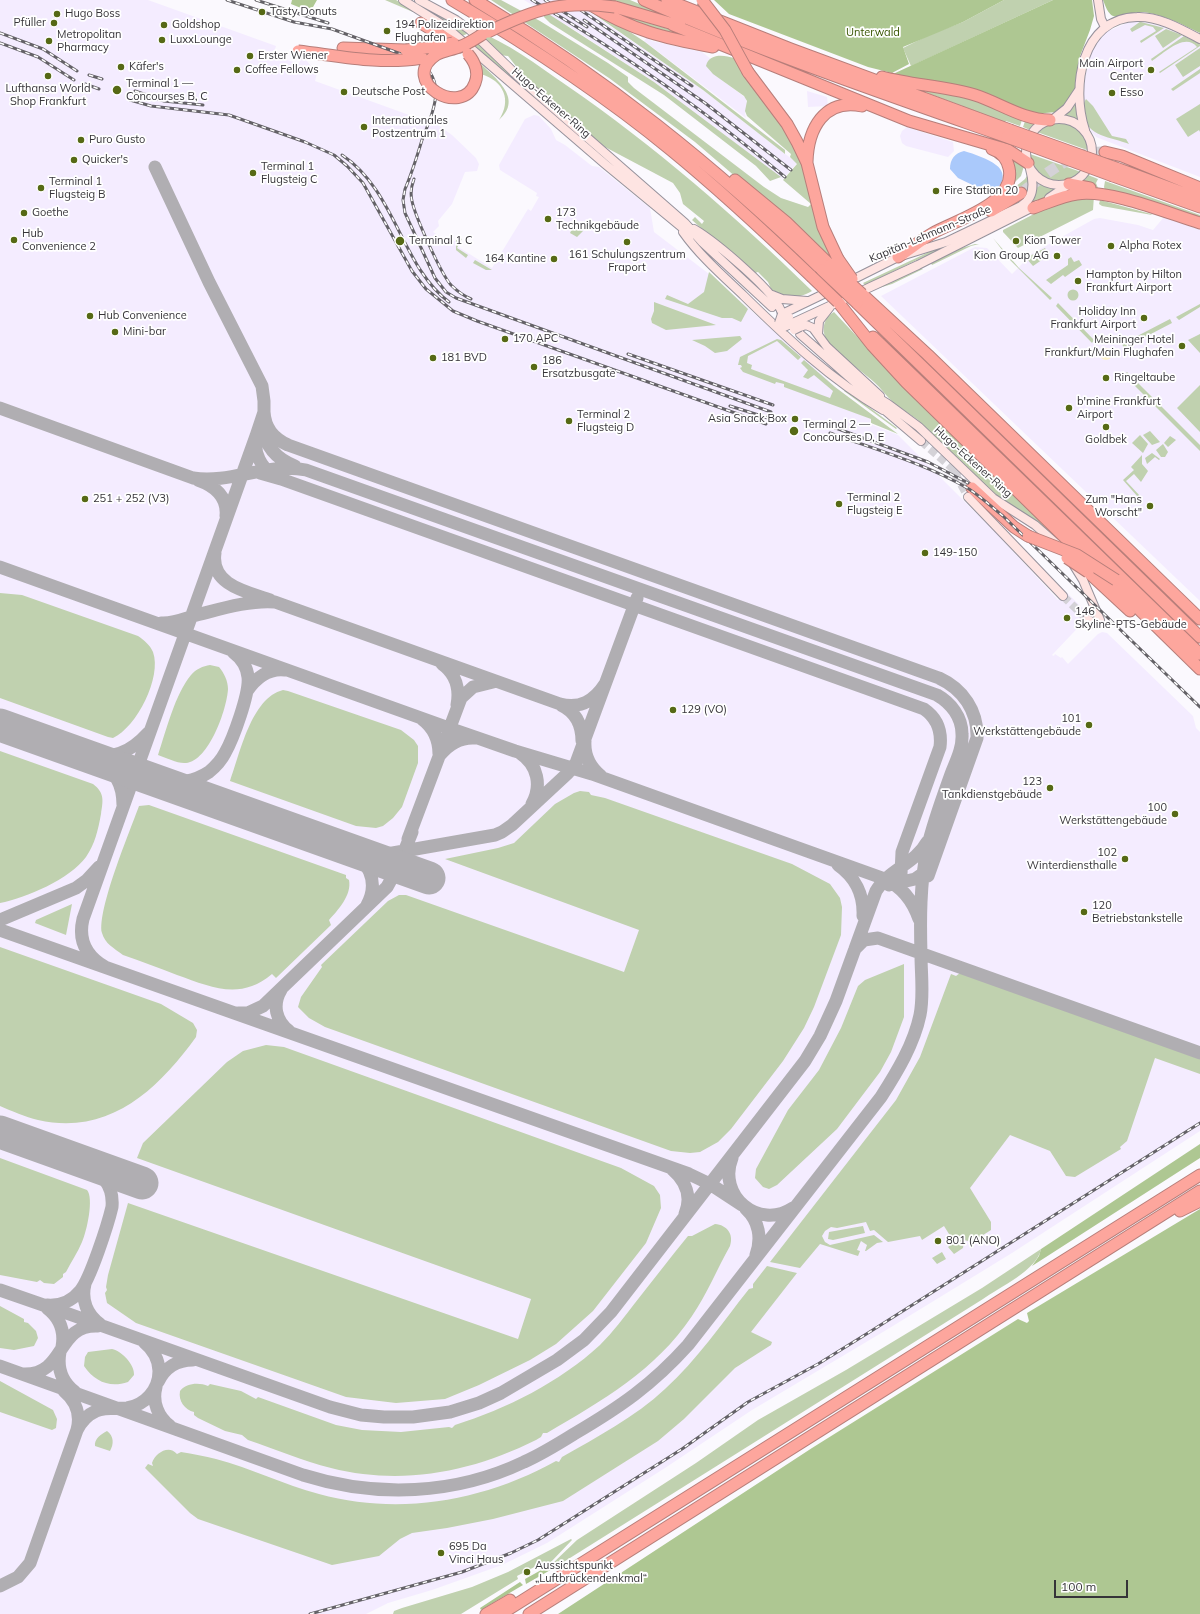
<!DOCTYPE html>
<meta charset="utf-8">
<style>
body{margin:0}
#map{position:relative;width:1200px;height:1614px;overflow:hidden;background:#fbf9fe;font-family:Mulish,sans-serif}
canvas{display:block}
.scale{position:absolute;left:1054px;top:1580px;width:74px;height:18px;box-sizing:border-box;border:2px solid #363439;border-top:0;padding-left:5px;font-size:12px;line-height:14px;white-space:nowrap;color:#363439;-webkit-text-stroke:3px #fff;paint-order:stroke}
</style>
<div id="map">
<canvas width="1200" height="1614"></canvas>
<div class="scale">100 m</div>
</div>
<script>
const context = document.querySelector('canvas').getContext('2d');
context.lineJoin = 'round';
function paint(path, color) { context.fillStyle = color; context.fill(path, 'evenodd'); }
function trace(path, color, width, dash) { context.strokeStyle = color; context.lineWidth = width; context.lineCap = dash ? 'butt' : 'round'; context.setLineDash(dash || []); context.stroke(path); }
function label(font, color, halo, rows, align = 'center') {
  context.font = font + ' Mulish,sans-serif'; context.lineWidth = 3.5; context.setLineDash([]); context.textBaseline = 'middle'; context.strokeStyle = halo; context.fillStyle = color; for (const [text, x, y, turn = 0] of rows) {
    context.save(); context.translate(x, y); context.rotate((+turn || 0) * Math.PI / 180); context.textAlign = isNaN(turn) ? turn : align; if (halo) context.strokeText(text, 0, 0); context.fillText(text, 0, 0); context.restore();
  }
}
paint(new Path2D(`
 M0,0H148L276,46L273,55L299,64L301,58L306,60L317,73L315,81L423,120L425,116L452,135L476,158L479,164L477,171L465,172L452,204L438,221L439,226L433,232L446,240L456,241L455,245L492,268L528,209L531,211L539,197L536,196L537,193L500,170L499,165L525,119L534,115L539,116L551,129L556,140L565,145L592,166L599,167L650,208L654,232L717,280L871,419L870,424L898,435L997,534L1058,600L1066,592L1090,615L1052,655L1054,656L1055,654L1061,658L1062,657L1068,664L1098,634L1102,632L1107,633L1193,716L1196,728L1200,732V1131L1012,1253L883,1332L752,1410L665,1468L547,1543L502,1565L432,1590L388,1603L366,1614H0Z
 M524,0H572L703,90L797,163L783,179L654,82L573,29Z
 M1132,21H1142L1164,27L1200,44V177L1096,137L1088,128L1083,117V86L1092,48L1106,32Z
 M647,37L652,41L702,52L711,59L709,61L710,71L746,98L747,104L745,114L746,118L644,41Z
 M807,91L827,97L828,106L808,107Z
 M907,127L953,142L954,151L948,157L906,146L902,143L900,136L902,131Z
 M1164,217L1200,228V601L881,296L975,247L987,248L1012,274L1026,260V257L1094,219L1100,218L1138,225L1153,230Z`), '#f4ecff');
paint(new Path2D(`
 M385,0H396L414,10L413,12Z
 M491,0H501L540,21L608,63L628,77V82L634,88L764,187L781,198L808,207L811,204L783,180L797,164L790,157L791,154L747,116L745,111L747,101L744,96L713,74L706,66C709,53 724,55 734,58L745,78L796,146L834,261L695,142L609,78Z
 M607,0H630L700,29Z
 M1004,0H1053L911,66L903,48L929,35L963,22Z
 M597,6L699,39L670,37Z
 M588,10L624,28L645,42L785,150V154L703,90Z
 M544,11L654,82L781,177L770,181L756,166L664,95L550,23L544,17Z
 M432,13L448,19L469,33L462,36Z
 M1141,21V22L1164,28L1141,43L1140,41L1156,31L1153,27L1145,25L1132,32L1130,29Z
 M1166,29L1182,35L1163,48L1155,36Z
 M475,30C508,43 536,64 566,85C655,146 735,216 812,291C796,300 788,298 772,291L768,282L758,272L755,273L748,270L692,220L695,217L702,224L704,221L683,204L680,193L673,183L605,147L530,84L508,56C494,56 484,40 475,30Z
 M1184,36L1200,44V46L1160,73L1159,72L1197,47C1185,32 1164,53 1152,61L1151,59Z
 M479,43L523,84L520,87L473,46Z
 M1200,48V66L1183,77L1175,65Z
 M477,60C493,77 525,97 499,120C512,100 504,81 481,74Z
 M1200,69V73L1173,91L1171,89Z
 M906,85L949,91L1023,117L1020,126L1006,121L1005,122Z
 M1086,99L1093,106L1112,136L1126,139L1129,144C1112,137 1086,137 1084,114C1083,108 1083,104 1086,99Z
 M1076,101L1080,121L1079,122L1063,116Z
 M1200,104V132L1199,130L1188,137L1176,119Z
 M1026,118L1040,122L1030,130L1023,127Z
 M1059,121C1078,124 1085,134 1090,151L1037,132L1052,122Z
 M1030,154L1081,172C1065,196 1031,178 1030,154Z
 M1014,155L1024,166L1021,176L1012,185L1009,160Z
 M1028,174L1030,177L1028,196L1021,186L1004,196L1025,179Z
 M1088,175L1098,179L1096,183L1098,188L1078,185Z
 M1035,179L1046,186L1061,189L1055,193L994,222L1022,208Z
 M1105,181L1200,215V218L1105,190L1104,187Z
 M1094,196L1093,210L1018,248L1003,232V230L1061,200Z
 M1100,200L1151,214L1152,215L1102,206L1099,204Z
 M573,227L583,231L577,237L570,233Z
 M978,229L979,230L865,285L863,283Z
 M458,237L462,239L457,248L468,255L466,258L456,250V241Z
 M993,238L1019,268L1052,298L1050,300L1009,259Z
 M975,244H979L971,246L932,265L930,262L955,250Z
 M1045,248L1049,255L1033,266L1026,258Z
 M1071,257L1074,262L1079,260L1082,265L1065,277L1063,275L1051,284L1046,280L1068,265V259Z
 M475,260L492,270H486L473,263Z
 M920,268L923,269L892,284L879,288Z
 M709,272L748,309L741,322L732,318H722L665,299L667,295L688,304L704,292Z
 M1067.5 295a5.5 5.5 0 1 1 11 0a5.5 5.5 0 1 1-11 0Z
 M654,302L716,325L666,330L652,323L651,319L654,311Z
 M1058,303L1094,340L1092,343L1056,306Z
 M1200,304V307L1179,320L1176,317Z
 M834,312L908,391L1058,536L1056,537L1042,526L998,497L928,431C922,420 903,411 893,402C886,396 881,388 874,382C862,371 832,351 826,339C821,329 824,317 834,312Z
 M1170,319L1172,323L1124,348L1122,344Z
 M1200,334V353L1188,340Z
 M740,336L742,339L727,351L715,353L705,346L692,340Z
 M777,339L781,340L801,357L798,360L777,341L748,356L747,363L752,365L751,369L830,398L833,391L814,375L808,379L803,377L808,370L801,363L804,360L835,387L898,434L871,423V419L784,387V384L776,382L775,384L743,372L740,368L742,367L741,365H738L740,357Z
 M1127,372L1200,445V451L1124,375Z
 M1200,385V432L1177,408Z
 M846,390L897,428L896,429L844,391Z
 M1150,431L1160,442L1152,445L1143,435Z
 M1140,435L1148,444L1143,453L1132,443Z
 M1170,436L1176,440L1168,447L1164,443Z
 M1163,444L1168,452L1165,457H1161L1156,450Z
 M1152,453L1160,459L1159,460L1155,457L1147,464L1145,458Z
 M1142,455V464L1148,471L1141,482L1134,474L1126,481L1140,496L1138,497L1123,480L1134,470L1131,467Z
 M0,593L22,595L138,636C144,640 150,645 153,652C162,677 137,727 113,738L108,737L0,698Z
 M210,665L219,667C224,673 228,681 228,689C227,709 209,761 186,763C178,764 167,758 158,755C166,731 175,694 191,675C196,669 203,666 210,665Z
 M283,690L288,691L401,730L414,740L418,746V763L402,807L393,818L383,826L376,828L356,826L230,781C240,754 251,698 283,690Z
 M0,751L93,784C105,793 103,801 101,814C98,830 95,844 86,857C70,879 26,898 0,903Z
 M580,791L589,792L591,795L605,798L792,864L830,884L840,898L842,907L841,935L814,1007L804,1028L783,1061L731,1129L718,1142L700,1152L690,1153L671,1151L325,1027L309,1018L298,1007L301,997L322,967L321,965L388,901L399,895H406L624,972L639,930L445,859L498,848L514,843L555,804L574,793Z
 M149,805L346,875V878L349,880C352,895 338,910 329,920L331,925L276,978L272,974C240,1001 211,987 177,975C159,968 141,961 123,955C114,948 105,944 102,933C97,910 130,831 139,806Z
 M72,904L66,935L35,923L36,920Z
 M0,947L161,1004L193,1023L197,1030L196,1037C157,1091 108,1136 38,1120C25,1117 12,1111 0,1106Z
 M904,964V1017L891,1052L880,1072L837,1129L777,1185L769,1189L763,1187L755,1178L756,1169L788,1110L819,1070L841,1028L858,986L865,980Z
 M960,973L1200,1059V1074L1155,1058L1127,1141L1120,1147L1121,1149L1075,1177L1066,1176L1050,1151L1010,1135L970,1188L991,1222V1230L972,1242L964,1240L963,1248L954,1254L948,1247L954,1242L944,1226L922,1240L920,1236L888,1242L874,1230L870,1231L866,1222L837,1228L831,1227L825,1231L822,1236L825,1242L830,1245L874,1235L883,1242L877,1243L866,1251H865L867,1245L861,1241L857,1250L860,1251L858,1256L820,1244L800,1268L770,1262L896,1100L920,1057L951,974L956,976Z
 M266,1045L284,1047L621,1168L654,1186L660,1195L661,1208L646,1243L593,1311L556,1344L530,1360L479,1385L445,1399L396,1403L346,1397L136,1323L107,1303L105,1293L107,1290L106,1287L108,1275L128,1203L518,1339L531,1299L137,1158L143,1143L227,1062L243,1051Z
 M0,1158L87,1190C94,1198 87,1231 82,1242C78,1252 71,1262 66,1272L63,1274V1277L54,1284L44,1283L40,1280L37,1282L0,1275Z
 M715,1224C727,1225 734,1234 730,1246C717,1269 707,1294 692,1316C655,1371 603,1400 547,1433H543L541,1437L536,1440C472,1472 402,1486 331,1468C303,1461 275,1449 248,1440L242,1435L225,1431L198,1418L194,1415V1412C185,1410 178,1401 180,1391C186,1383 199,1382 208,1386L210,1384L241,1391L256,1399L258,1397L336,1425L362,1430L401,1432L449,1427L452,1428L455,1425C506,1409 560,1382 600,1345C613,1332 624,1317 635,1303C653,1280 670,1258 688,1236H692Z
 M863,1226L865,1233L833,1240L828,1239L829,1232Z
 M1041,1249C1037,1270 1000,1287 983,1299L554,1568L552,1564L577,1540L696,1463L758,1420L846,1370L982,1288Z
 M942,1252L946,1259L937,1264L932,1258Z
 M767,1266L797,1273L751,1332L772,1342L771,1345L735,1368L684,1419L658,1441L563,1501L493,1519L447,1528L412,1533L400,1539L379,1556L332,1565L198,1519L190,1513L145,1468L148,1464L153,1466L152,1463C155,1453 169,1444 177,1454L181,1452C193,1454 205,1456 216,1459C251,1468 284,1485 319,1494C400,1516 484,1501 556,1461L559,1462L562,1457C597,1437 635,1417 665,1389C697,1360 722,1323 749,1289L753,1288V1284Z
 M0,1306L24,1319V1322L28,1323L36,1331L38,1338L34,1346L14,1350L0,1348Z
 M112,1349C122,1351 135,1365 134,1375L128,1382C110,1388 95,1382 84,1366L85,1357L88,1352Z
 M0,1381L53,1410L57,1419L56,1428L52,1430L49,1429L0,1412Z
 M107,1431C114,1436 114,1444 110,1451L95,1446C94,1439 101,1434 107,1431Z
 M571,1539L572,1540L550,1563L546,1565L544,1562L517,1576L518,1579L461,1614H393L394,1611L402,1608L472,1587L508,1572Z`), '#c0d1af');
paint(new Path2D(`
 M292,0H317L313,7L306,10L291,4Z
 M714,0H1004L963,22L903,47L909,64L892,73L868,67L729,14Z
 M1053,0H1092L1094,16L1090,30L1080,56L1075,90L1071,100L1057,112L1033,114L893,74Z
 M1103,0H1200V33C1184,25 1161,14 1144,12C1133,11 1122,19 1113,16C1108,14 1105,5 1103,0Z
 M1200,1144V1158L1032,1266L1039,1256L1041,1249Z
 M1200,1209V1614H558L812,1448L1018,1319L1027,1323L1029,1321L1027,1313Z
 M552,1564L554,1568L526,1584L525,1579Z
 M520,1582L523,1585L481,1610L480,1608Z`), '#aec792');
paint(new Path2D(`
 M1100 354a6 6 0 1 1 12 0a6 6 0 1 1-12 0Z`), '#fbf1cb');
paint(new Path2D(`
 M964,151C974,154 989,159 996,165C1010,175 1000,193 985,191L958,178L950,169C950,159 955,153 964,151Z`), '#aac9fb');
trace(new Path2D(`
 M0,408L193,478C231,484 268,462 306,470L937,695C951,703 962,717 962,734C963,748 956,761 951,774C942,799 933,823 927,849C920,884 920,919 921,955C921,974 924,996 920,1015C914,1044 897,1072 881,1097L688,1345C652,1385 620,1407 574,1434C558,1444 542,1454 524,1462C455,1495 376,1498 303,1475L0,1366
 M264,412C265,428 273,438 288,445L939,678C963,689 978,711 977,738L928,876
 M263,426C265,446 276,459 295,466
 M256,440C254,453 261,467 272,474
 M260,473L281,479L924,709C937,718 942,731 940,747L902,852L901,874
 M198,480C215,486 228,497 226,516
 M215,553C210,585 247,592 270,600
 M0,567L449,728L515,751L592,774L885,879C902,887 913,901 919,919
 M161,623C175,624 188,617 201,614C224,608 252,600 275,602L560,704C580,709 594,701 605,684
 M442,664C456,674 460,689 457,705
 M247,691C256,678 268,668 285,670
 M561,705C576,712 582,725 582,741
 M422,719C434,728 439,739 439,754
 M585,741C584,756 590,767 601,776
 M520,753C538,765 542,786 532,804
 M440,755C449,744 460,737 475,738
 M86,756C114,757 128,755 148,733
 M99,760C115,772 123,784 123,805
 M162,783C179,783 194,782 209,772C215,767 221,761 225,753C233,739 250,693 248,677C247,667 241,658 233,652
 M408,839L461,698L473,687L493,682
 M345,848C368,859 380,881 367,905
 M358,853L387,854L495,835L502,832L512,825L568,773L576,763L637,598
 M838,865C855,877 864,895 863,916
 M889,885L915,879L928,870
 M0,920L76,888L87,880L99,867
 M0,930L689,1174L710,1184L742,1205
 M855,949L864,940L878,938L1200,1053
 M105,967C86,956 78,940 83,919L256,436L264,412V401L262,386L209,282L155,167
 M281,990C272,1005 276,1021 289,1031
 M238,1013H248L263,1006L387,887L398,867L412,832
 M732,1158C717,1195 758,1231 793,1208
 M672,1169C686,1181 692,1197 685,1214
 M746,1209C759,1221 762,1238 756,1255
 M85,1284C81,1300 87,1315 100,1324
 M0,1290L49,1307
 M41,1304L330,1407L361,1415L384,1417H413L450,1412L479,1403L501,1393L557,1360L584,1340L611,1312L805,1061L820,1036L836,1001L876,891C889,869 915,864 927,842
 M47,1305C60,1306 72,1301 80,1291C90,1280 108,1224 112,1207C114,1184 101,1173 82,1162
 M47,1308C60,1318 65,1331 62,1347
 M60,1352C57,1368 62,1382 75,1392
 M24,1374C66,1375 56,1324 98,1326
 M158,1382C165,1367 178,1360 193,1360
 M156,1387C152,1402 158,1417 170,1426
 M77,1430C81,1422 87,1415 96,1411C106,1407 117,1409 127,1408C145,1405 159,1390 159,1371C159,1360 153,1349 144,1342
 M0,1586L18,1577L30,1563L77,1430C81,1415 76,1401 64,1391`), '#b0aeb2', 13);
trace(new Path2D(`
 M0,725L429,878
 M0,1132L142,1183`), '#b0aeb2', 33);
trace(new Path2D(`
 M921,441L952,468L968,497
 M1063,596L1087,619`), '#d4d2d7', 8, [8, 4]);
trace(new Path2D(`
 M1021,193C1047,174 1070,151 1105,152
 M952,468L972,488`), '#d4d2d7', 11, [11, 5.5]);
const secondary = new Path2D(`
 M403,0L446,27L605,164L691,235
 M419,0L456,20L470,30L526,84L685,223L702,242L772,307
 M1098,0L1101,19L1105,27
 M1026 152a33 33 0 1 1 66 0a33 33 0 1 1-66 0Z
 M1052,120L1067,108L1079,90
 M1085,130C1071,88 1081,18 1137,17C1158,16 1181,29 1200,39
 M1049,198L1068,185
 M694,229C714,241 778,293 782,314L832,290
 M683,232C700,256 723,276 744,296C787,338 831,380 883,410
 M848,282L898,257L946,242L1021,206C1035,198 1034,183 1030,169
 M772,295L782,299L807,301
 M795,322L918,265L1037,205
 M800,327L806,325L813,328L827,347L880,396
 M800,334L866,392
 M818,334L819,321L830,307
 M862,388L888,404L919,427L993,498L1035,525L1060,547
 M881,407L921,441
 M968,497L1063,596
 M1073,564L1083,580L1100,620L1095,624L1087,619`);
const highway = new Path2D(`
 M452,0C528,45 603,94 671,150C720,190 766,233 811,276
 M475,0C604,77 715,166 822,270
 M644,0C762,52 885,94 1007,137
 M667,0L791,49L1010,130
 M589,4C633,31 664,38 713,47
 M615,7L680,26
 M421,23L460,47
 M673,25L909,121L1008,150L1028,163
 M343,48L406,50
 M748,72L787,124L797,142L807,163L823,227L838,259
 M882,77C912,85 945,86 975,95C1000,103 1023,120 1050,120
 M1105,152L1122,156L1200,188
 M807,162C808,129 824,98 862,106
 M1116,168L1200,199
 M1113,176L1200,207
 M735,180L786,222L830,265
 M1069,184L1090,188
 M1033,208C1048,203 1062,196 1077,194C1110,189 1167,213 1200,223
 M991,211L1021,193
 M898,257C910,249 921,240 933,233C956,220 1017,203 1009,168C1007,159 1001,152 992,149
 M862,294L928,355L1200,619
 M838,302L872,345L906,382L1088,560
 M857,303L1200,637
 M873,337L1200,654
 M972,488L1014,527L1028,536
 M1088,572L1130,611
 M1103,574L1200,669
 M1180,1211L1200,1201
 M486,1614L510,1600
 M501,1614L1200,1175
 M529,1614L1200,1191`);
trace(secondary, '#96929c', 10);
trace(highway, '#b77e7a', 13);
trace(secondary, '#fee4e2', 8);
trace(highway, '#fda69d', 11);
const rail = new Path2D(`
 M227,0L294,22L332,29L412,58C450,77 434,109 422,140C417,156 412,173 405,189L403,200L405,213L435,278L446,292L456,298L771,412
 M256,0L328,23
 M532,0C621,52 706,111 785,177
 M545,0L587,27
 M566,0L692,86
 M584,20L705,103L791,170
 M0,33L43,49L77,71
 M0,43L38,57L74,80
 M89,75L102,79
 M85,84L99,89
 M135,91L164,101L203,105
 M130,100L151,106L229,115L305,142L334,155L347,166L363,183L412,271L426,289L453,311L477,321L766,424
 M342,155C396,191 401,266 449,302
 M414,179C411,187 410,193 412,201C415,216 441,274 451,285C457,291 464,296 471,299
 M628,354L773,405
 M730,406L768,418
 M833,427L928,462L968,483
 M830,433C877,450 926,464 969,489C981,497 992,507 1003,516L1200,707
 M310,1614L462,1572L511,1553L538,1540L682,1449L748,1402L818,1364L868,1333L1200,1123`);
trace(rail, '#646267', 3);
trace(rail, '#fff', 1.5, [4.5]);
const secondaryBridge = new Path2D(`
 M779,323L782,314
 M784,327L789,317
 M784,327L795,322
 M794,330L800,327`);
const highwayBridge = new Path2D(`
 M702,0L725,30L748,72
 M488,32C535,9 562,0 615,7
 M406,50L434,47L453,43
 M298,51C340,56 380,65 422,58
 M468,54C475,62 479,73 475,83C462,119 398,81 436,55C442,51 452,50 459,47C468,44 475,39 483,34
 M1010,130L1116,168
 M1007,137L1113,176
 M838,259L852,279
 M830,265L862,294
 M822,270L857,303
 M811,276L838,302
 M1028,536L1077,555L1116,580
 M1067,558L1088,572`);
trace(secondaryBridge, '#96929c', 10, []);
trace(highwayBridge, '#b77e7a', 13, []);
trace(secondaryBridge, '#fee4e2', 8);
trace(highwayBridge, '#fda69d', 11);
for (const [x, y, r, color] of [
 [262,12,4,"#566915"],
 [57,14,4,"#566915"],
 [54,23,4,"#566915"],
 [164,25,4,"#566915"],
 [387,31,4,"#566915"],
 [162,40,4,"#566915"],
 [49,41,4,"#566915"],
 [250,56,4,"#566915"],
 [121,67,4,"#566915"],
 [237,70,4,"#566915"],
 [1151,70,4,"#566915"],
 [48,76,4,"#566915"],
 [117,90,5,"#566915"],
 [344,92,4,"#566915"],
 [1112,93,4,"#566915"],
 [364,127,4,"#566915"],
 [81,140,4,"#566915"],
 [74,160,4,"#566915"],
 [253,173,4,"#566915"],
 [41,188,4,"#566915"],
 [936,191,4,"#566915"],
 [24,213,4,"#566915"],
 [548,219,4,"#566915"],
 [14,240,4,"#566915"],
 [400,241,5,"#566915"],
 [1016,241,4,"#566915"],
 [627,242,4,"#566915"],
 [1111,246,4,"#566915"],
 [1057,256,4,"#566915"],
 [554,259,4,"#566915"],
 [1078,281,4,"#566915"],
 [90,316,4,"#566915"],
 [1144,318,4,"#566915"],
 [115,332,4,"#566915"],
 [505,339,4,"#566915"],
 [1182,346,4,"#566915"],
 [433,358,4,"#566915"],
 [534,367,4,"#566915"],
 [1106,378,4,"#566915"],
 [1069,408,4,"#566915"],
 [795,419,4,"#566915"],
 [569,421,4,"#566915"],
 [1106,427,4,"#566915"],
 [794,431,5,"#566915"],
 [85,499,4,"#566915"],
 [839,504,4,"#566915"],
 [1150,506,4,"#566915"],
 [925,553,4,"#566915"],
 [1067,618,4,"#566915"],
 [673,710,4,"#566915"],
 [1089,725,4,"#566915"],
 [1050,788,4,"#566915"],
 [1175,814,4,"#566915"],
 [1125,859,4,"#566915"],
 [1084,912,4,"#566915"],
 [938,1241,4,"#566915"],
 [441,1553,4,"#566915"],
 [527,1572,4,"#566915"]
]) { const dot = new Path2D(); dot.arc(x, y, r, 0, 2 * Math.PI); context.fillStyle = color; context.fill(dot); trace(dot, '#fff', 1.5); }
label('11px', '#363439', '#fff', [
 ["Tasty Donuts",270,12],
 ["Hugo Boss",65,14],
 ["Pfüller",46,23,"right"],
 ["Goldshop",172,25],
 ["194 Polizeidirektion",395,25],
 ["Flughafen",395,38],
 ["Metropolitan",57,35],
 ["Pharmacy",57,48],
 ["LuxxLounge",170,40],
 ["Erster Wiener",258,56],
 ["Main Airport",1143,64,"right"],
 ["Center",1143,77,"right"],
 ["Käfer's",129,67],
 ["Coffee Fellows",245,70],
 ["Terminal 1 —",126,84],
 ["Concourses B, C",126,97],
 ["Lufthansa World",48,89,"center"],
 ["Shop Frankfurt",48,102,"center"],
 ["Deutsche Post",352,92],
 ["Esso",1120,93],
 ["Internationales",372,121],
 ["Postzentrum 1",372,134],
 ["Puro Gusto",89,140],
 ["Quicker's",82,160],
 ["Terminal 1",261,167],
 ["Flugsteig C",261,180],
 ["Terminal 1",49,182],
 ["Flugsteig B",49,195],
 ["Fire Station 20",944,191],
 ["Goethe",32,213],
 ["173",556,213],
 ["Technikgebäude",556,226],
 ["Hub",22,234],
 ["Convenience 2",22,247],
 ["Terminal 1 C",409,241],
 ["Kion Tower",1024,241],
 ["Alpha Rotex",1119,246],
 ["161 Schulungszentrum",627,255,"center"],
 ["Fraport",627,268,"center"],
 ["Kion Group AG",1049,256,"right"],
 ["164 Kantine",546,259,"right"],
 ["Hampton by Hilton",1086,275],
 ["Frankfurt Airport",1086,288],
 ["Holiday Inn",1136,312,"right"],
 ["Frankfurt Airport",1136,325,"right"],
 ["Hub Convenience",98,316],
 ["Mini-bar",123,332],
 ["170 APC",513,339],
 ["Meininger Hotel",1174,340,"right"],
 ["Frankfurt/Main Flughafen",1174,353,"right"],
 ["181 BVD",441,358],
 ["186",542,361],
 ["Ersatzbusgate",542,374],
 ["Ringeltaube",1114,378],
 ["b'mine Frankfurt",1077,402],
 ["Airport",1077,415],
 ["Terminal 2",577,415],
 ["Flugsteig D",577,428],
 ["Asia Snack Box",787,419,"right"],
 ["Terminal 2 —",803,425],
 ["Concourses D, E",803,438],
 ["Goldbek",1106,440,"center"],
 ["Terminal 2",847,498],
 ["Flugsteig E",847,511],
 ["251 + 252 (V3)",93,499],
 ["Zum \"Hans",1142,500,"right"],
 ["Worscht\"",1142,513,"right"],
 ["149-150",933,553],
 ["146",1075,612],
 ["Skyline-PTS-Gebäude",1075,625],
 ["129 (VO)",681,710],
 ["101",1081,719,"right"],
 ["Werkstättengebäude",1081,732,"right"],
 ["123",1042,782,"right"],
 ["Tankdienstgebäude",1042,795,"right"],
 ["100",1167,808,"right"],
 ["Werkstättengebäude",1167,821,"right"],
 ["102",1117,853,"right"],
 ["Winterdiensthalle",1117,866,"right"],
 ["120",1092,906],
 ["Betriebstankstelle",1092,919],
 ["801 (ANO)",946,1241],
 ["695 Da",449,1547],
 ["Vinci Haus",449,1560],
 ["Aussichtspunkt",535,1566],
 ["„Luftbrückendenkmal“",535,1579]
], 'left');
label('11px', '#3a5603', '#fff', [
 ["Unterwald",873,33]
]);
label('11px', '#363439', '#fff', [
 ["Hugo-Eckener-Ring",551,103,41],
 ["Kapitän-Lehmann-Straße",930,234,-23],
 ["Hugo-Eckener-Ring",973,462,42]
]);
</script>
